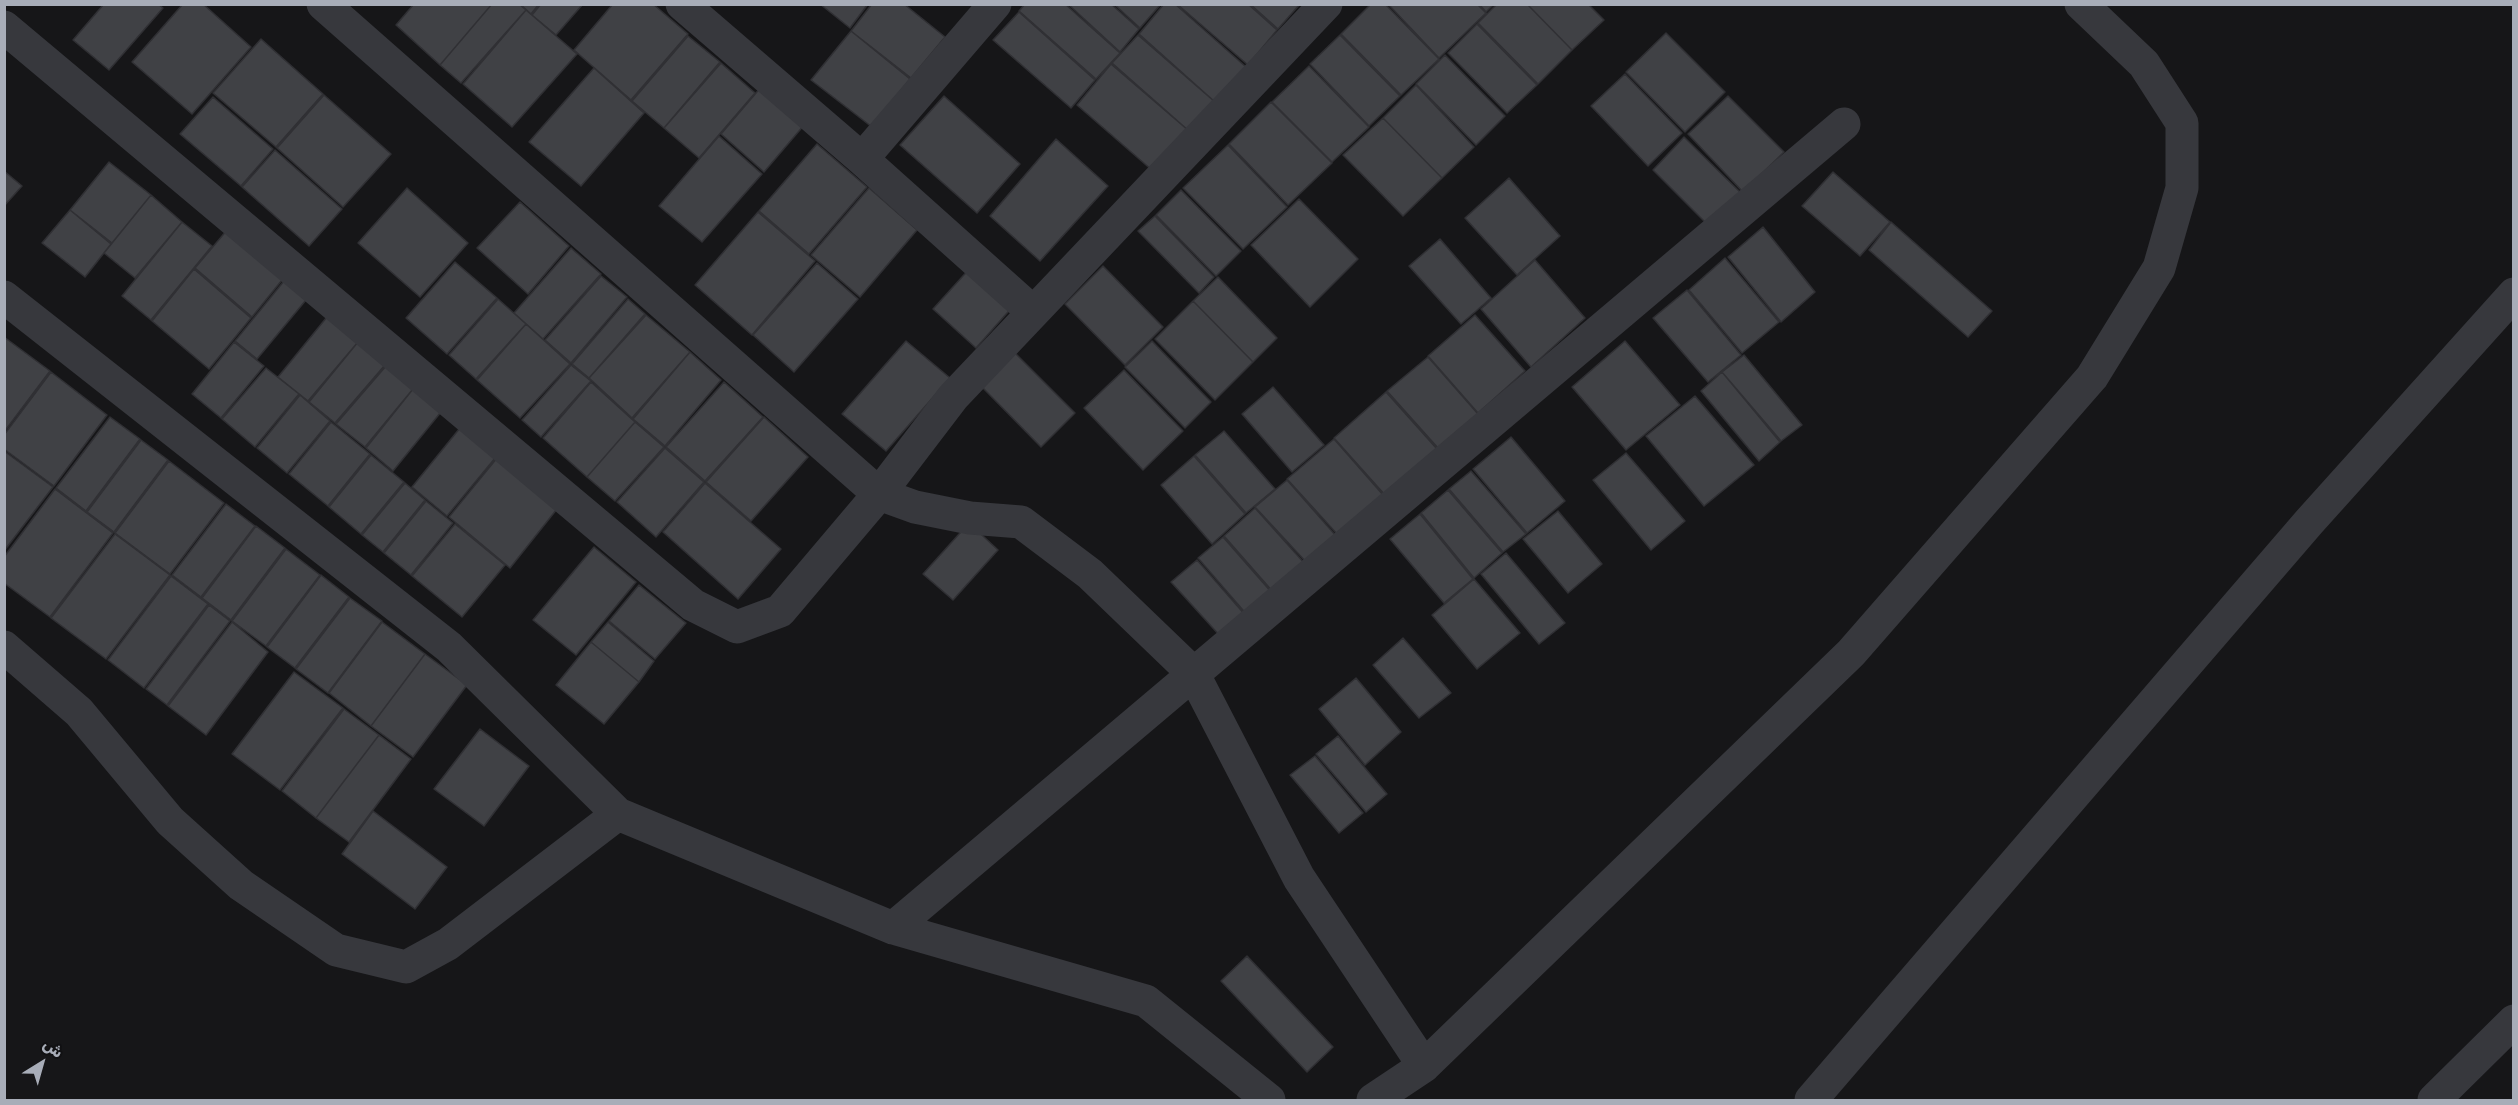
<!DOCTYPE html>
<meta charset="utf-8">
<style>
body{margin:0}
#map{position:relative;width:2518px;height:1105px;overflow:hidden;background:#161618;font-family:Rubik,Cairo,sans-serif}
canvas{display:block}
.frame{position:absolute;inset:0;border:6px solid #a8adb8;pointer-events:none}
.north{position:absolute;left:12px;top:1033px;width:60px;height:60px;-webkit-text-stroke:4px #111113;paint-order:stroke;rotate:37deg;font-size:16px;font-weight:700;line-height:24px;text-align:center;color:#a8adb8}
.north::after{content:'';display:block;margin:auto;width:21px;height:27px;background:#a8adb8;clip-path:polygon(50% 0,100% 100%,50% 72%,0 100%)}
</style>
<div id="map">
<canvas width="2518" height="1105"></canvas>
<div class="frame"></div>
<div class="north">ش</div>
</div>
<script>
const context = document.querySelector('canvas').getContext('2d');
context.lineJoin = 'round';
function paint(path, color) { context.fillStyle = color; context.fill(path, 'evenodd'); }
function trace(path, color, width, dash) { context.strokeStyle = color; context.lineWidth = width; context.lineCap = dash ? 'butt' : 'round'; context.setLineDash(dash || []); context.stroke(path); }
const building = new Path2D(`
 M104,4H158L163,8L109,70L73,40Z
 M183,4H203L251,47L192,114L132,62Z
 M414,4H492L440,65L396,25Z
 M492,4H519L526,10L461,83L440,65Z
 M520,4H539L531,14Z
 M541,4H583L556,35L532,15Z
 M613,4H653L688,34L631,100L574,50Z
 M820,4H868L850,28Z
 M872,4H904L945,37L911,78L851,31Z
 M1025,4H1065L1120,53L1096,79L1019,11Z
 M1068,4H1111L1139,29L1120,52Z
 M1114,4H1161L1140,28Z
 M1164,4H1175L1246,67L1215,102L1139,34Z
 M1177,4H1248L1277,30L1248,65Z
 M1250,4H1300L1278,29Z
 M1371,4H1385L1439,59L1401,95L1341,34Z
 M1388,4H1477L1486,13L1439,58Z
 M1479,4H1494L1486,12Z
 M1497,4H1527L1572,50L1538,84L1478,23Z
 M1527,4H1588L1604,20L1572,50Z
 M526,10L577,54L512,127L463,84Z
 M1019,12L1095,80L1071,108L993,40Z
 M1477,24L1537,85L1507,113L1448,53Z
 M851,31L910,79L872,127L811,80Z
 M1666,33L1725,92L1685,132L1626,72Z
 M1138,35L1215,102L1189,131L1112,63Z
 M1340,35L1400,96L1369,126L1310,64Z
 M688,36L720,62L664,128L632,101Z
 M261,39L323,94L276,147L213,93Z
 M1445,55L1505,116L1476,145L1416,84Z
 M721,63L755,93L699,158L664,128Z
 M1111,64L1189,131L1153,171L1077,105Z
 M1309,66L1369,127L1332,162L1272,102Z
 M594,68L644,113L581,186L529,142Z
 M1625,74L1682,133L1648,166L1591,106Z
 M1416,85L1474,147L1442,178L1383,118Z
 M762,86L805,124L764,172L721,134Z
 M324,95L391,154L343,207L277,148Z
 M944,96L1020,164L977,213L900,145Z
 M1728,96L1784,152L1743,192L1688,134Z
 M213,97L273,149L241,186L180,134Z
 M1271,102L1332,163L1288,205L1229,144Z
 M1383,118L1442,178L1403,216L1343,155Z
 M719,136L762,174L702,242L659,206Z
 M1684,137L1742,194L1709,226L1653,170Z
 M1056,139L1108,186L1040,261L990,216Z
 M817,144L867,187L809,254L759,211Z
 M1228,145L1287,207L1243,249L1183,188Z
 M275,150L342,209L309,246L242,187Z
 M109,162L151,195L112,243L70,210Z
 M4,171L22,186L4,206Z
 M1833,172L1890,222L1860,256L1802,206Z
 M1509,178L1560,236L1517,275L1465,218Z
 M407,188L468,243L420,297L358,243Z
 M869,188L917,230L860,297L811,255Z
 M1181,190L1241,251L1216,276L1156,215Z
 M151,195L182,222L135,278L104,253Z
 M1299,199L1358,259L1310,307L1251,245Z
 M520,202L569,246L528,294L477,248Z
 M70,210L111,244L85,277L42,243Z
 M758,212L815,261L752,335L695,285Z
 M1155,216L1214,277L1199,293L1138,231Z
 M182,222L212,246L151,320L122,296Z
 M1891,222L1992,311L1968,337L1869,250Z
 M233,223L291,269L252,317L195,268Z
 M1763,227L1815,292L1781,322L1728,257Z
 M1440,239L1491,298L1461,324L1409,266Z
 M571,248L601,274L543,339L514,313Z
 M1725,258L1779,322L1742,353L1689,290Z
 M1535,260L1585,318L1531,367L1481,309Z
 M455,262L497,298L447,354L406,318Z
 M817,263L858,299L794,372L753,335Z
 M972,266L1015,304L976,348L933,309Z
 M1103,266L1163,327L1125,365L1065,304Z
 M194,269L251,318L209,369L152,321Z
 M601,276L627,297L571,363L545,340Z
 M1218,277L1277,338L1253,362L1193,301Z
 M284,281L306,300L257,359L235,341Z
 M1687,290L1741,355L1708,382L1653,318Z
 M498,299L526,324L476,379L449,355Z
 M628,299L645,314L589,378L572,364Z
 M1193,301L1253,362L1215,400L1155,339Z
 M646,315L690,352L632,418L589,378Z
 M1475,315L1525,371L1478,413L1428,356Z
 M327,317L358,342L308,401L278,377Z
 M526,324L570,364L520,418L477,380Z
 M4,337L50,371L4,432Z
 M906,341L950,378L886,451L842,414Z
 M1152,341L1211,402L1185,428L1125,367Z
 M1625,341L1680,405L1626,450L1572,387Z
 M234,342L264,366L221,418L192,394Z
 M358,342L385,365L335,423L309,402Z
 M690,352L721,380L665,446L633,419Z
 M1015,353L1075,413L1041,447L981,386Z
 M1744,355L1802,425L1781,441L1722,372Z
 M1428,357L1478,414L1438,448L1387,391Z
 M571,365L591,381L541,437L522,420Z
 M386,366L413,389L365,447L336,424Z
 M266,368L299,394L255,447L222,419Z
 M1124,370L1183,431L1143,470L1084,408Z
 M51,372L107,415L54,486L4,449V435Z
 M1722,372L1780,442L1759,461L1701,391Z
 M591,382L635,422L587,477L543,438Z
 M724,382L763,417L705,481L666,447Z
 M1273,387L1324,445L1292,472L1242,414Z
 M413,389L441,412L393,471L366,448Z
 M1386,392L1437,449L1385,495L1334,438Z
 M300,395L330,421L287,473L257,448Z
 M1695,396L1754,465L1704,506L1646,436Z
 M110,417L140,439L86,511L56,488Z
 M764,417L808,457L751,521L706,482Z
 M331,422L370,454L328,506L289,474Z
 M635,422L664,447L615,501L587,477Z
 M460,428L496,457L447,516L412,487Z
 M1224,431L1275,489L1246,513L1195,455Z
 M1511,437L1565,501L1527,533L1473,469Z
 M1334,439L1384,496L1338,535L1287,479Z
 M141,440L168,460L114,532L87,512Z
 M665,448L704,482L656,537L617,502Z
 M4,451L53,487L4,551Z
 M1626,453L1685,521L1651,550L1593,480Z
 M371,455L404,482L361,534L329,507Z
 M1194,456L1245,514L1212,544L1161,485Z
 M497,458L557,509L510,568L449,517Z
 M169,461L224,503L170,574L115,533Z
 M1471,471L1526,534L1503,552L1449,489Z
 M1287,480L1337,537L1307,563L1255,507Z
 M405,483L425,500L383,552L362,535Z
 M705,483L781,549L738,599L663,532Z
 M55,489L113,533L50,617L4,583V557Z
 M1448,490L1502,553L1474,578L1421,513Z
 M426,501L453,523L411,575L384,553Z
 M226,504L255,526L201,597L172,575Z
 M1255,508L1306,565L1274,593L1224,536Z
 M1558,511L1602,564L1568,593L1523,539Z
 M1420,514L1473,579L1444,603L1390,539Z
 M969,523L998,550L953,600L923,574Z
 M455,524L505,565L462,617L412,576Z
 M256,526L285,548L231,620L202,598Z
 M115,534L170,575L106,659L51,618Z
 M1223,537L1273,594L1248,616L1198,558Z
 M594,547L636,582L576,655L533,620Z
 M286,549L320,575L266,646L232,621Z
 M1506,553L1565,623L1539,644L1481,574Z
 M1197,560L1247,617L1222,638L1171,582Z
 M321,575L349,597L295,668L267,647Z
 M171,576L208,604L144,688L108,660Z
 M1474,579L1520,633L1477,669L1432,615Z
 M639,585L686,623L655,659L609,621Z
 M350,598L382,621L328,693L296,669Z
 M209,605L230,621L167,705L146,689Z
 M232,622L268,652L206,735L168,706Z
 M382,622L425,654L371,726L329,693Z
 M608,622L654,661L639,682L591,642Z
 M1403,638L1451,693L1419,718L1373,665Z
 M591,642L639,682L604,724L556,685Z
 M425,654L467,685L413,757L371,726Z
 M294,672L343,708L280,790L232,754Z
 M1356,678L1401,732L1365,765L1319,709Z
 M344,709L379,735L316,818L282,791Z
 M480,729L529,766L484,826L434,789Z
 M379,735L411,759L349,842L316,818Z
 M1338,736L1387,794L1366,812L1316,754Z
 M1315,756L1363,813L1339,833L1290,775Z
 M373,811L447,867L415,909L342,854Z
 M1247,956L1333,1047L1307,1072L1221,981Z`);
paint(building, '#404145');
trace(building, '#303034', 1.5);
trace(new Path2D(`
 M323,4L879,494L915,507L970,518L1021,522L1090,574L1193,673L1299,878L1424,1066
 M682,4L862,159L1033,312
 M4,27L693,605L737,627L780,611L879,494L953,397L1326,4
 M862,159L995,4
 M4,297L449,647L618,814L893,928L1146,1001L1269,1100
 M4,647L79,712L170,821L241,885L336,950L406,967L448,944L618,814
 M893,928L1844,124
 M1373,1100L1424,1066L1851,653L2092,377L2159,268L2182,188V123L2144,64L2081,4
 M1811,1100L2309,522L2514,294
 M2434,1100L2514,1021`), '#37383d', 33);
</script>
